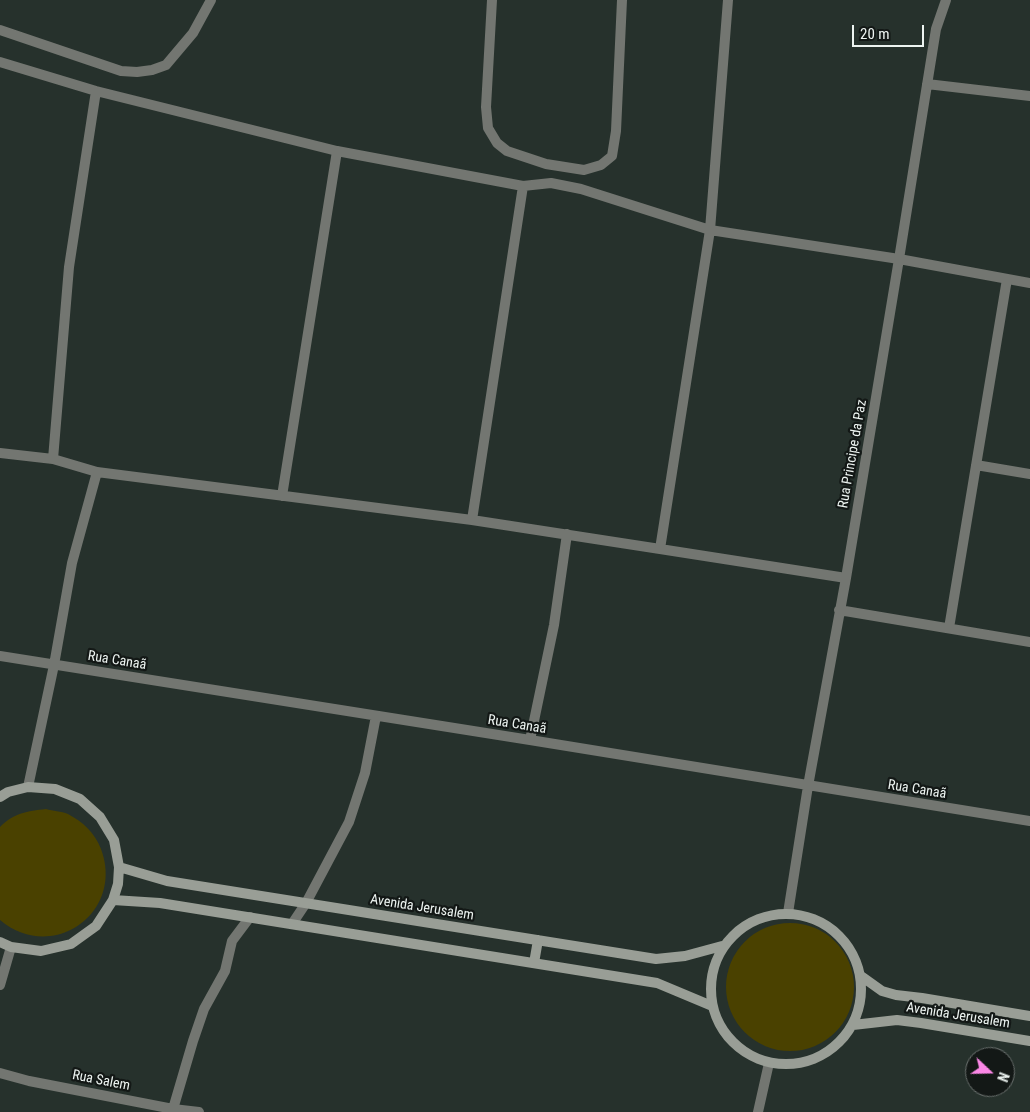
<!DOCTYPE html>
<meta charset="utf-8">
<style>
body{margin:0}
#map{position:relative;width:1030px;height:1112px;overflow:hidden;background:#26312c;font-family:"Roboto Condensed",sans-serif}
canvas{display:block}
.north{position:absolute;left:965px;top:1047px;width:50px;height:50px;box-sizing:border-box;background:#131816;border:1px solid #6a706e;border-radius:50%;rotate:111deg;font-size:14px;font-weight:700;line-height:20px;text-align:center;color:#edf4f1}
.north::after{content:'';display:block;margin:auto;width:18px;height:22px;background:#fb87e6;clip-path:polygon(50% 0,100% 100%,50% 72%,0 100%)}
.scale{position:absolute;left:852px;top:25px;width:72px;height:22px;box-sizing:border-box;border:2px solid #edf4f1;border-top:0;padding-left:6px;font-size:15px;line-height:18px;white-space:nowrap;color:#edf4f1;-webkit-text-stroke:4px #131816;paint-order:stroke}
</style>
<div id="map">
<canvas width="1030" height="1112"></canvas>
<div class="north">N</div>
<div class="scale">20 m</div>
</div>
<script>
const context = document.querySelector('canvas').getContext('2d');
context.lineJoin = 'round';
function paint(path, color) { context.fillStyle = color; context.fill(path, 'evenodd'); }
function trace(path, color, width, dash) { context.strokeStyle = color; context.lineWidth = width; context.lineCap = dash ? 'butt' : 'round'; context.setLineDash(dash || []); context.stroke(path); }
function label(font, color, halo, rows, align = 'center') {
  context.font = font + ' "Roboto Condensed",sans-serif'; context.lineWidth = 4.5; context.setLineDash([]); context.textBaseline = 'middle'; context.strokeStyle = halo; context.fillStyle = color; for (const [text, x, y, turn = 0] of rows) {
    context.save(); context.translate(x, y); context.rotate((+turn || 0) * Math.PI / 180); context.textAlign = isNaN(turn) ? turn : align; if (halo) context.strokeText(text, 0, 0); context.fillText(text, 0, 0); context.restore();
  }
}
paint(new Path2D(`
 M46,809C53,811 61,811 68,814C83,822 95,833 101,849C125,913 52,964 0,920V827C14,813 27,811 46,809Z
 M726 987a64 64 0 1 1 128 0a64 64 0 1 1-128 0Z`), '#4a4100');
trace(new Path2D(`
 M492,0L486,107L488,128L497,143L507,151L546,164L584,170L601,165L612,156L616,131L622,0
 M0,30L121,71L137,72L152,70L166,65L193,33L211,0
 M0,62L96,91L337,151L523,186L551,183L581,189L710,230L899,259L1030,283
 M927,84L1030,96
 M0,453L53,459L97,472L472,520L660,549L846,578
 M53,459L69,267L96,91
 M976,465L1030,474
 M282,496L337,151
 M472,520L523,186
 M660,549L710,230L728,0
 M839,610L1030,642
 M949,628L1007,279
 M0,656L530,740L1030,821
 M530,740L554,625L567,534
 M28,787L54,665L72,563L97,472
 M788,913L808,786L846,578L899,259L936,29L946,0
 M292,924L306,903L349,822L365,773L376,716
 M0,985L11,947
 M0,1073L29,1081L173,1109L199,1112
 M171,1112L173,1109L193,1041L204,1009L225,971L232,941L250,917
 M758,1112L769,1063`), '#737671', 10);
trace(new Path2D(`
 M0,797L8,792L28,787L55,789L80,799L100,817L114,840L119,867L118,884L113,900L96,926L71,944L41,951L11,947L0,942
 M119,867L167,881L656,959L685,956L722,946
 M113,900L160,903L657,983L712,1006
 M711 989a75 75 0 1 1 150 0a75 75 0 1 1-150 0Z
 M534,963L538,940
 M861,976L882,991L896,995L922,998L1030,1016
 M853,1025L897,1020L921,1023L1030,1041`), '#999e96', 10);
label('14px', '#edf4f1', '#131816', [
 ["Rua Principe da Paz",853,454,-80],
 ["Rua Canaã",117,661,9],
 ["Rua Canaã",517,725,9],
 ["Rua Canaã",917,790,9],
 ["Avenida Jerusalem",422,908,9],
 ["Avenida Jerusalem",958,1016,9],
 ["Rua Salem",101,1081,11]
]);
</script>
